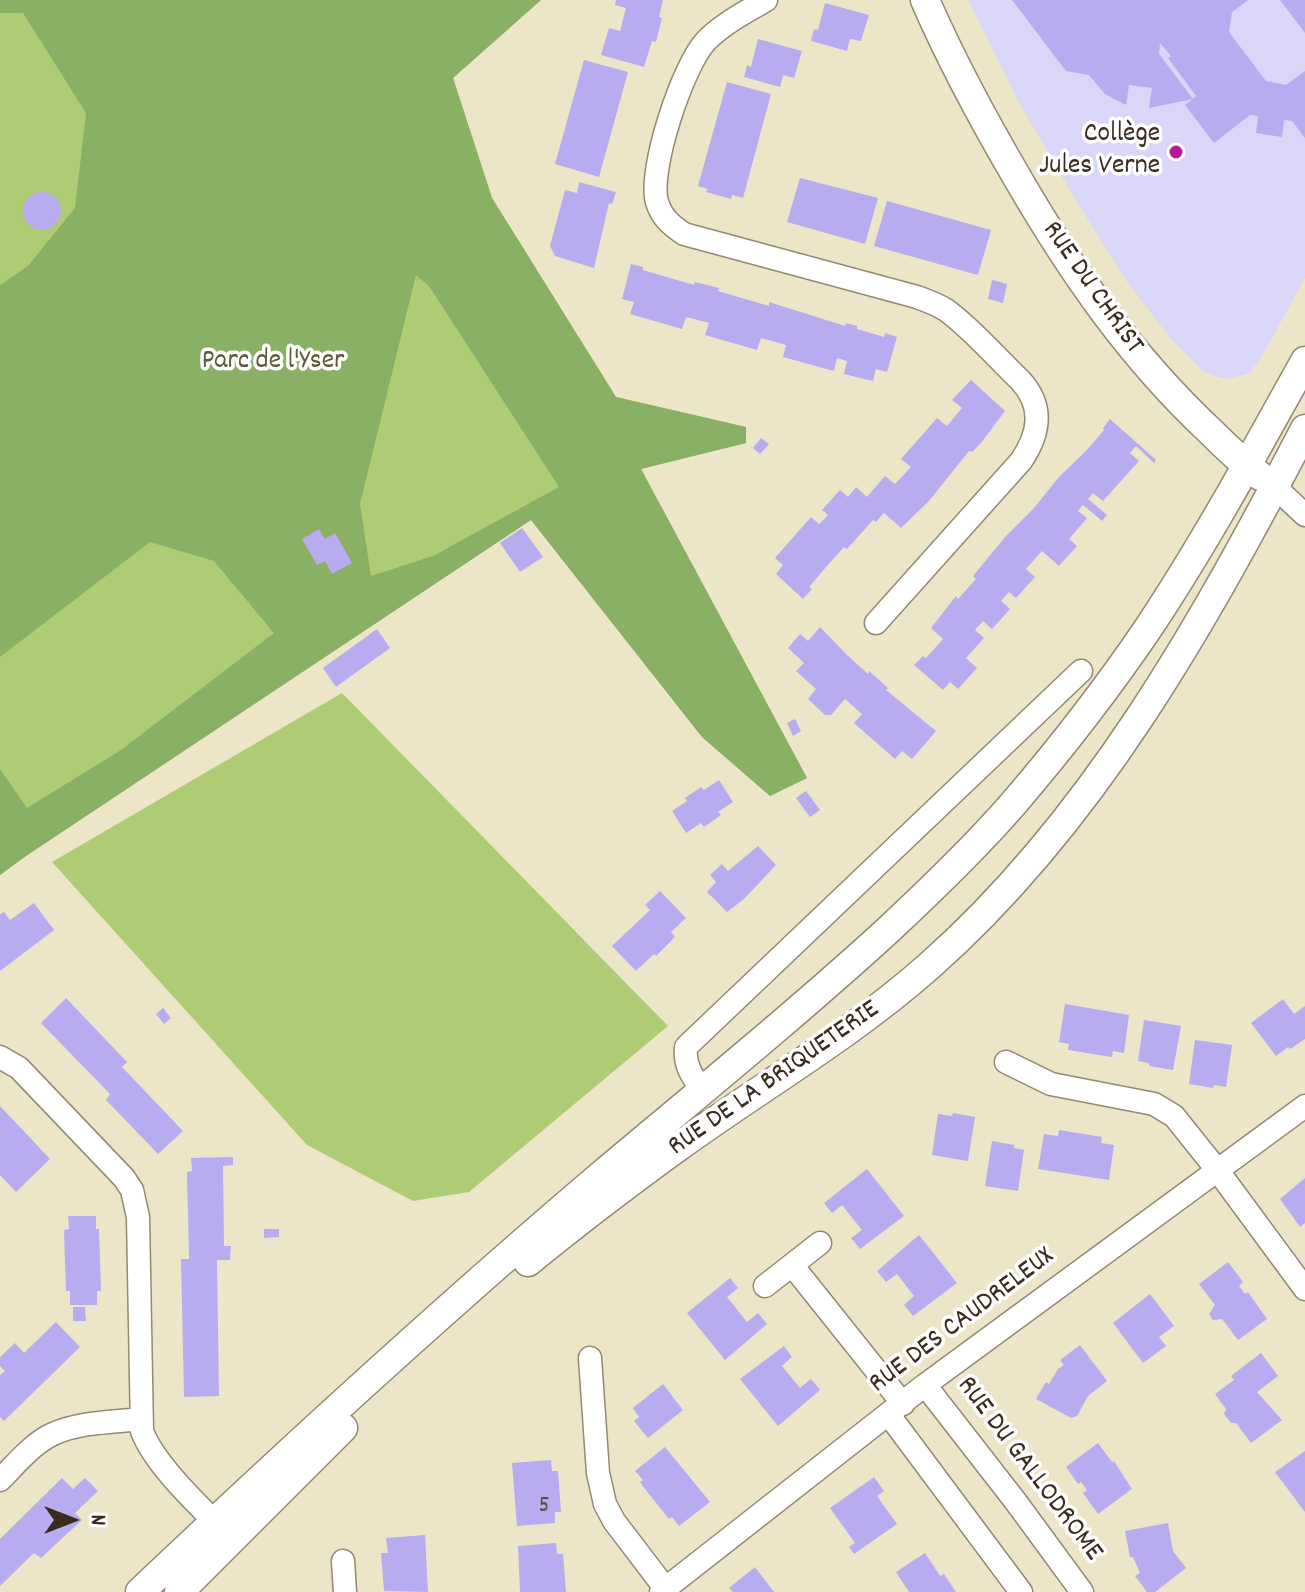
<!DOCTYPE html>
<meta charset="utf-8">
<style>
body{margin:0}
#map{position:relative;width:1305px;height:1592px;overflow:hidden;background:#ede5c7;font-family:Dekko,sans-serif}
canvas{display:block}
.north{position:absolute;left:32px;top:1480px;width:80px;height:80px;-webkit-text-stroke:6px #fff;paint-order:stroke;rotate:90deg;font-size:22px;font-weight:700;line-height:32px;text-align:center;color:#3b2a1e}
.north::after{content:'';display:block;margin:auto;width:28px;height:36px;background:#3b2a1e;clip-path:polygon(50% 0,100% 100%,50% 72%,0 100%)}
</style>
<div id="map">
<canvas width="1305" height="1592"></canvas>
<div class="north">N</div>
</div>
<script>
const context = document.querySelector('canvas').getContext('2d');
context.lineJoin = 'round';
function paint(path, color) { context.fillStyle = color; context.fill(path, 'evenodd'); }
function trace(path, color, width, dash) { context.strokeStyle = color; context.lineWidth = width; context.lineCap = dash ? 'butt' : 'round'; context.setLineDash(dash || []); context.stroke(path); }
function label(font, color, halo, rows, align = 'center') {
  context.font = font + ' Dekko,sans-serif'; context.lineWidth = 7; context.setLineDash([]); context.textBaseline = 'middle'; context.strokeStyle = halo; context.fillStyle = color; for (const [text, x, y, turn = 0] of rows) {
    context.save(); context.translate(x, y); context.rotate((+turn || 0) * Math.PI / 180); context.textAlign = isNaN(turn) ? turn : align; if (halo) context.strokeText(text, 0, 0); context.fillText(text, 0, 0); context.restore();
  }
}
paint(new Path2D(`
 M968,0H1305V278L1260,360L1249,373L1228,379L1211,375L1201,369L1171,339L1125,279L1077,202L1018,101Z`), '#d9d6f7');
paint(new Path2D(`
 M0,0H541L453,78L492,198L616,397L746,427V443L641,469L807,778L770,796L702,737L531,520L26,856L0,875Z
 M342,693L668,1026L469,1192L413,1201L307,1145L52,862Z`), '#aecc73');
paint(new Path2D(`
 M0,0H541L453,78L492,198L616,397L746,427V443L641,469L807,778L770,796L702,737L531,520L26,856L0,875V769L27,808L121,750L274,633L214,561L150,542L0,657V285L28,266L75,208L86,113L23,13H0ZM416,275L429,286L559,487L433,556L371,576L360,504Z`), '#8ab065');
paint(new Path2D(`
 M616,0H663L659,17L662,18L656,42L652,41L644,67L601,55L609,28L620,31L626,8L615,5Z
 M1012,0H1248L1232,12L1229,32L1266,81L1286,85L1305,71V138L1292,121L1284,120L1282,137L1256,133L1258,116L1250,115L1214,143L1185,105L1193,99L1149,108L1152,88L1129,85L1126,105L1105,94L1089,75L1066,71ZM1160,43L1171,56L1168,58L1196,96L1193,99L1159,54Z
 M1280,0H1305V33Z
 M825,3L869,15L861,41L850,39L847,51L811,41L814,29L818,30Z
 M758,39L802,51L794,78L783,75L780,87L744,77L747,65L751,67Z
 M584,60L628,72L599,177L555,164Z
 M727,82L771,94L743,198L732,195L731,199L706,192L708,189L698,186Z
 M800,178L878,198L865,244L787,222Z
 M579,182L616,192L612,204L609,203L594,268L555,256L550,246L565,190L577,193Z
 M23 211a19 19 0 1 1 38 0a19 19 0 1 1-38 0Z
 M887,201L991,230L978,275L874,246Z
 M631,264L643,267V270L694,285L695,282L719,288L718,291L769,306V302L845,326L846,323L857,326V329L884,337L885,333L897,337L887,372L876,369L873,381L844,374L847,361L837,358L834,371L783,357L786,345L761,338L757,350L705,335L709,323L686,317L682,329L630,314L634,302L622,299Z
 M992,280L1007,284L1003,303L988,299Z
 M971,380L1005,411L981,443L972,452L969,451L929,501L901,528L884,513L876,522L873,520L847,549L844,547L827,566L809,587L812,589L803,599L776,574L783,565L775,558L811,517L819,524L828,515L822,510L840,490L848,497L856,487L867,497L885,476L895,484L911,467L901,459L937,418L947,426L962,408L952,400Z
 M1110,419L1156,460L1154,463L1136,446L1130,453L1139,461L1103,501L1093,493L1088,499L1107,515L1102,521L1083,505L1078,511L1087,518L1069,539L1077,546L1059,566L1042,551L1026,569L1035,577L1016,598L1009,592L1001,601L1010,609L992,629L983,621L975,630L984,638L966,658L977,668L958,689L950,682L943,690L914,665L923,656L926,658L943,639L931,628L956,596L958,599L976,579L973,576L1006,536L1034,508L1059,477L1086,451L1104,430L1103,428Z
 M761,438L769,444L760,454L753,448Z
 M522,528L543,557L520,572L500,543Z
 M319,529L325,539L335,533L352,563L332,574L325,561L317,565L302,539Z
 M820,627L847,655L868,674L869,671L888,688L886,690L936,731L912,759L902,751L895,759L854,723L862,714L845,699L831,715H825L808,699L816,689L796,671L804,663L788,648L800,634L808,641Z
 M377,629L390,648L336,687L323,668Z
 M795,719L801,731L793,736L787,723Z
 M719,780L733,802L718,812L721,815L704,827L701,823L686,833L672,811L687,801L685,798L701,787L704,790Z
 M806,791L820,810L810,817L796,798Z
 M758,846L776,865L744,899L727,912L707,892L716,882L710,875L722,864L728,871Z
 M660,891L686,918L671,932L675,937L656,956L654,954L636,971L612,946L650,910L645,905Z
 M34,903L54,930L0,971V914L4,912L10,920Z
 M66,998L127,1062L122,1067L183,1131L158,1154L106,1100L110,1094L41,1023Z
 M1283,999L1294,1014L1305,1006V1039L1290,1049L1288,1047L1276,1056L1251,1023Z
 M1065,1004L1129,1015L1124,1053L1113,1051L1112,1057L1105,1056L1068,1050L1069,1044L1059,1042Z
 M163,1008L171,1018L164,1024L156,1014Z
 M1144,1020L1181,1026L1173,1070L1149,1066V1063L1138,1061Z
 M1195,1040L1232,1045L1226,1087L1214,1085L1213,1088L1189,1084Z
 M0,1106L50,1159L16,1192L0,1175Z
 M953,1113L975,1117L968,1161L932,1155L938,1114L952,1116Z
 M1059,1130L1102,1137L1101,1143L1114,1145L1109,1180L1038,1169L1044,1134L1058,1136Z
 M992,1141L1014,1145V1148L1024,1150L1018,1191L985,1186Z
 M233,1157V1165L223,1166L224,1246H231L230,1260H217L219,1396L184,1397L181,1259H189L187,1172L192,1171L191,1158Z
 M867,1169L904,1216L860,1249L851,1238L862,1230L842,1205L832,1213L824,1203Z
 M1305,1178V1223L1300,1227L1280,1199Z
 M68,1216H96V1229H99L101,1291H97V1305H70V1291H66L65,1261L64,1230L69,1229Z
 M264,1229H279V1237L264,1238Z
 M919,1235L957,1283L913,1316L904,1305L914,1296L897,1274L886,1282L877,1271Z
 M1228,1262L1243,1282L1239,1286L1245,1294L1248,1292L1267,1319L1238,1340L1222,1319L1213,1320L1209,1314L1215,1305L1199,1284Z
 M730,1278L738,1288L727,1297L747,1322L758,1313L767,1324L725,1360L687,1313Z
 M999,1281L1005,1288L992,1298L986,1291Z
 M1150,1294L1174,1326L1159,1337L1166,1346L1143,1363L1113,1323Z
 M73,1307H85L86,1321H73Z
 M56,1322L80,1347L4,1421L0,1417V1375L5,1371L0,1366V1357L15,1343L24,1353Z
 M1080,1345L1107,1381L1088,1396L1077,1416L1071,1418L1036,1399L1046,1382L1049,1384L1058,1369L1064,1365L1060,1360Z
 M784,1346L792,1357L782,1366L800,1388L811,1379L820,1390L778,1426L740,1379Z
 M1261,1353L1278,1376L1257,1392L1282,1420L1251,1443L1236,1423H1231L1224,1414L1226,1409L1215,1394L1234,1380L1231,1376Z
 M663,1384L683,1410L648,1438L634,1421L639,1417L633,1408Z
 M1098,1443L1112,1462L1114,1461L1132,1489L1098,1514L1083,1493L1087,1490L1081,1482L1078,1484L1066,1467Z
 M665,1447L710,1502L679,1526L672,1517L669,1519L645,1489L640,1482L643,1480L635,1471Z
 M1305,1451V1512L1275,1472Z
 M551,1460L552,1471H558L561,1512H555V1523L517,1526L512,1463Z
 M874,1477L884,1491L877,1496L897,1524L854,1554L849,1547L855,1543L830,1508Z
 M62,1478L73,1489L85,1478L98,1491L75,1513L82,1520L41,1558L34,1553L0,1586V1539Z
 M1168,1523L1173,1551L1186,1568L1155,1592H1147L1135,1576L1140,1573L1133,1557H1130L1125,1531Z
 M425,1535L428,1592L384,1591L381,1553H388L386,1538Z
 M556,1543L557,1554H563L566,1592H520L518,1546Z
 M925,1553L940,1576L944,1574L956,1592H909L896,1572Z
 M755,1567L774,1592H733L729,1588Z`), '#b8abef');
const minor = new Path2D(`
 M766,0C746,12 722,24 706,41C683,65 648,170 657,202C662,218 671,225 684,234L917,297C927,301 937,304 946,310C970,327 998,359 1020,380C1044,406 1040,433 1021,461L876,623
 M1275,487L1305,515
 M0,1057L19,1068L124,1178L132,1190L138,1217L142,1431C154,1464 200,1507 226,1533
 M1006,1062L1051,1084L1154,1104L1174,1116L1218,1171L1305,1289
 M702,1090C692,1076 684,1065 686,1047L1081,671
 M792,1265L903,1404
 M765,1286L820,1243
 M590,1358L598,1473L605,1504L614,1521L668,1592
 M925,1385L1016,1502L1082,1592
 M889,1415L1021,1592
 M0,1480C16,1464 33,1443 53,1434C79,1422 113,1422 141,1419
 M343,1561L345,1592
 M661,1592L925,1385L1305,1106`);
const tertiary = new Path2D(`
 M925,0C952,62 984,121 1018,179C1072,272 1131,357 1210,431C1226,447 1242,462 1260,476
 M528,1262C577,1222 627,1184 678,1147C761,1087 851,1035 928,967C1094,821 1204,622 1305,429
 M140,1592C292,1448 446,1307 605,1172C699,1093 795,1015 886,932C930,891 973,850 1013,804C1061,748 1107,689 1149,627C1206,541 1255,451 1305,361
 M179,1592L343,1428`);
trace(minor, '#948872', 25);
trace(tertiary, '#948872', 31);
trace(minor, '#fff', 22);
trace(tertiary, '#fff', 28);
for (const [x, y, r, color] of [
 [1176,152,8,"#b5179e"]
]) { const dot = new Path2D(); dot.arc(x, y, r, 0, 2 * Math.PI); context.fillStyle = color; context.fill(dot); trace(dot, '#fff', 3); }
label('24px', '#5a4a52', null, [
 ["5",544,1508]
]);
label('28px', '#3b2a1e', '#fff', [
 ["Collège",1160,136],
 ["Jules Verne",1160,168]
], 'right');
label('28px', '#3b2a1e', '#fff', [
 ["RUE DU CHRIST",1091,289,55],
 ["RUE DE LA BRIQUETERIE",775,1080,-35],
 ["RUE DES CAUDRELEUX",963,1322,-37],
 ["RUE DU GALLODROME",1028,1470,53]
]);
label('28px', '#5e5b38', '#fff', [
 ["Parc de l'Yser",273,363]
]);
</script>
